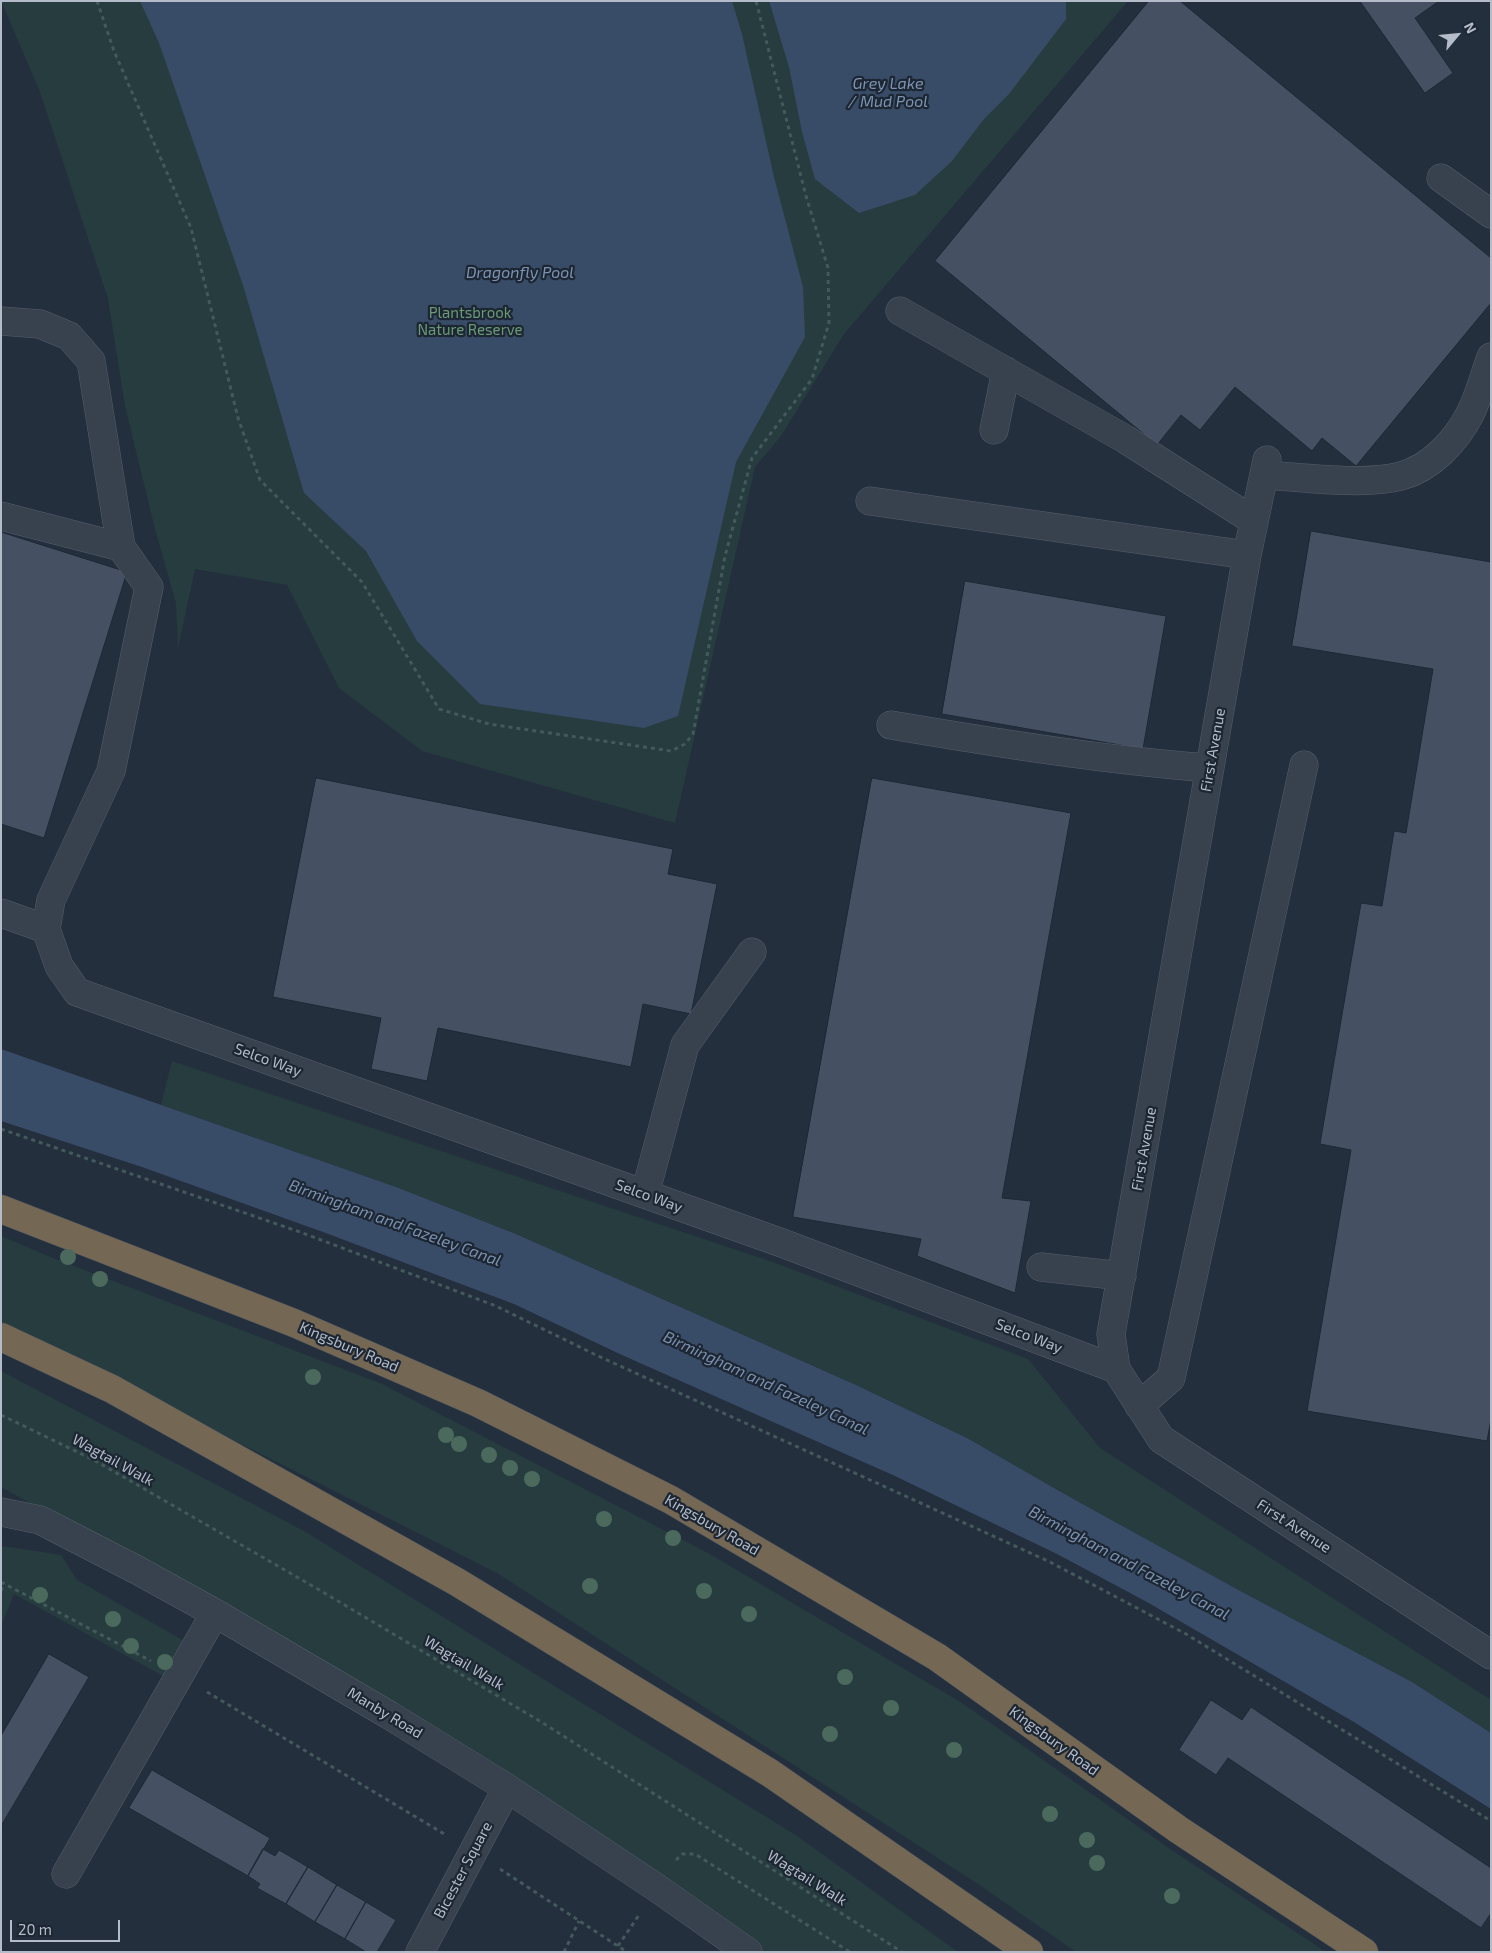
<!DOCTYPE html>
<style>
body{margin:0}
#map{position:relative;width:1492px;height:1953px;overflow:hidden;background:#242f3e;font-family:"Exo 2",sans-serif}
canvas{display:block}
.frame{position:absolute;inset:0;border:2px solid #b4bcc9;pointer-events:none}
.north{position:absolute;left:1432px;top:10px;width:50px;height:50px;-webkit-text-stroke:4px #1d2633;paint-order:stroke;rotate:62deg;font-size:14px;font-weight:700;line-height:20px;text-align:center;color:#b4bcc9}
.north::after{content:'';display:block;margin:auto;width:18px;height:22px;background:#b4bcc9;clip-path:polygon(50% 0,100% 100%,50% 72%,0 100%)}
.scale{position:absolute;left:10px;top:1920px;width:110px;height:22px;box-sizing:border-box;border:2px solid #b4bcc9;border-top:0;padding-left:6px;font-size:15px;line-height:18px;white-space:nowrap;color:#b4bcc9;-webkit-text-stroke:4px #1d2633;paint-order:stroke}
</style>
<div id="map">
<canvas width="1492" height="1953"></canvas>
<div class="frame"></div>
<div class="north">N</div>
<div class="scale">20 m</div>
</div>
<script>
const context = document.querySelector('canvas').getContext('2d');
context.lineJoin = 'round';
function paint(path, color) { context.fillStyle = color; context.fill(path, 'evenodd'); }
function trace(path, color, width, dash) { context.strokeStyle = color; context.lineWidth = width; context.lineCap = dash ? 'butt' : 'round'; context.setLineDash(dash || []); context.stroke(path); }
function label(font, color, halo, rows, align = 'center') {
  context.font = font + ' "Exo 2",sans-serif'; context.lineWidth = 4.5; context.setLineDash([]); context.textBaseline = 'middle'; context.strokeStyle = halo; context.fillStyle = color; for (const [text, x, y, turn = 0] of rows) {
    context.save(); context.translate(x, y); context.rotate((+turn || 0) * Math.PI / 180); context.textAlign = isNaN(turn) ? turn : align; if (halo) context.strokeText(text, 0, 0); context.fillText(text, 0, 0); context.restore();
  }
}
paint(new Path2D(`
 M1,1H1128L844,334L781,436L755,467L675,823L422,751L339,688L287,585L195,569L178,648L176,603L155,529L125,406L108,299L40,92Z
 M172,1061L778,1264L1028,1359L1100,1448L1491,1700V1733L1412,1682L1244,1593L1068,1496L967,1438L856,1385L516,1234L396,1187L161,1105Z
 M1,1236L48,1256L382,1384L708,1553L962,1703L1173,1851L1326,1952H1076L981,1886L497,1573L1,1323Z
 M1,1371L304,1531L797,1836L958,1952H760L487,1759L1,1487Z
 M3,1546L61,1555L77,1580L186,1642L165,1677L14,1594L1,1626V1547Z`), '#263c3f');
paint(new Path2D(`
 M140,1H732L742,34L774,177L803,287L805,337L736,462L678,716L644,728L480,704L417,641L366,551L304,493L243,285L159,43Z
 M769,1H1066V19L1009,94L984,119L952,161L915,195L859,213L815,179L802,132L789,67Z
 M1,1049L396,1187L516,1234L856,1385L967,1438L1068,1496L1244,1593L1412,1682L1491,1733V1809L1354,1722L1147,1602L1057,1554L895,1476L622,1355L514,1304L323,1232L142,1167L1,1121Z`), '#394c67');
const building = new Path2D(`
 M1149,1H1180L1491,258V303L1356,466L1322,438L1312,451L1235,387L1200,430L1181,415L1157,445L935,261Z
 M1360,1H1439L1415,18L1453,73L1425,93Z
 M1311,531L1491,562V1419L1487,1441L1307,1411L1351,1150L1320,1144L1361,903L1382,906L1394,831L1406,833L1433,669L1292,646Z
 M1,532L127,572L44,838L1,824Z
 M965,581L1166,616L1143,749L942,714Z
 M316,778L673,849L668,874L717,884L691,1014L643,1004L631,1067L438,1028L427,1081L371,1069L381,1018L273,997Z
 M872,778L1071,813L1002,1198L1031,1201L1015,1293L917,1256L921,1239L793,1217Z
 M49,1654L89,1677L1,1826V1736Z
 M1211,1700L1242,1720L1251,1707L1491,1868V1913L1481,1928L1228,1758L1216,1775L1179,1750Z
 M152,1770L270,1838L248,1876L129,1808Z
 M263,1849L275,1856L279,1850L308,1867L286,1904L257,1888L260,1884L248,1876Z
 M308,1867L337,1885L315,1922L286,1904Z
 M337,1885L366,1902L345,1939L315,1922Z
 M366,1902L396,1920L377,1952H366L345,1939Z`);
paint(building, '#455162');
trace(building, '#1f2835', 1);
const minor = new Path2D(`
 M1441,178L1491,214
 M900,311L1125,439L1254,521
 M1,321L40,324L69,336L91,361L121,547
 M994,430L1006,371
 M1267,460L1247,555L1111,1334L1116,1369L1161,1439L1491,1655
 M1264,475C1303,477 1364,486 1401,476C1431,468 1456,441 1470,414C1479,396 1484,376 1491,357
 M870,501L1247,555
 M1,516L121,547L149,587L111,771L51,900L46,929L59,966L77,992L782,1243L1116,1369
 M891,725C997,743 1103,760 1210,768
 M1,913L46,929
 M645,1194L685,1045L752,952
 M1041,1267L1122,1276
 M1139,1406L1171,1378L1304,765
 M1,1512L40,1520L137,1570L215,1613L389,1715L507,1788L657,1888L748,1952
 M66,1874L215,1613
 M420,1952L507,1788`);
const highway = new Path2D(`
 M1,1209L294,1323L478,1403L671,1500L937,1657L1179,1830L1364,1952
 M1,1337L112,1389L457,1582L770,1773L1029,1952`);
trace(minor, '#565f6c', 29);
trace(highway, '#434c59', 29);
trace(new Path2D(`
 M97,1L114,51L191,228L238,418L260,480L362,582L439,709L489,724L671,751L685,744L693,734L725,556L752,458L812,379L829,323L828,268L806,196L756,1
 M1,1129L300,1232L496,1306L596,1355L1050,1562L1186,1634L1491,1821
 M1,1415L94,1460L316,1588L543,1723L902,1952
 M1,1582L151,1661
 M1,1591L4,1583
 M207,1692L446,1835
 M676,1860L682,1854H695L850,1952
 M500,1869L627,1952
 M618,1946L639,1915
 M564,1952L579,1921`), '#44595c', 3, [4, 4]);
trace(minor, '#38414e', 28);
trace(highway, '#746855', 28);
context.fillStyle = '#4b6a5d';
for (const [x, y] of [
 [68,1257],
 [100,1279],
 [313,1377],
 [446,1435],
 [459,1444],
 [489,1455],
 [510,1468],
 [532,1479],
 [604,1519],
 [673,1538],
 [590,1586],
 [704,1591],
 [40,1595],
 [749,1614],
 [113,1619],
 [131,1646],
 [165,1662],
 [845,1677],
 [891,1708],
 [830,1734],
 [954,1750],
 [1050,1814],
 [1087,1840],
 [1097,1863],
 [1172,1896]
]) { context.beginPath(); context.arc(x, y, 8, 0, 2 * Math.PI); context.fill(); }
label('15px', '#6b9a76', '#1d2633', [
 ["Plantsbrook",470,313],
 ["Nature Reserve",470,330]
]);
label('15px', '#b4bcc9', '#1d2633', [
 ["First Avenue",1213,750,-80],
 ["Selco Way",268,1060,20],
 ["First Avenue",1144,1149,-80],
 ["Selco Way",649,1196,20],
 ["Selco Way",1029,1336,21],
 ["Kingsbury Road",349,1347,23],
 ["Wagtail Walk",113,1460,29],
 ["Kingsbury Road",712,1525,30],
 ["First Avenue",1294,1526,33],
 ["Wagtail Walk",464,1663,31],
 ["Manby Road",385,1713,31],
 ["Kingsbury Road",1054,1741,36],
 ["Bicester Square",463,1870,-62],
 ["Wagtail Walk",807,1878,32]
]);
label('italic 16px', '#7c92b1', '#1d2633', [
 ["Grey Lake",888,84],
 ["/ Mud Pool",888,102],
 ["Dragonfly Pool",520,273],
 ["Birmingham and Fazeley Canal",395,1223,20],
 ["Birmingham and Fazeley Canal",766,1383,25],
 ["Birmingham and Fazeley Canal",1129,1563,28]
]);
</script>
